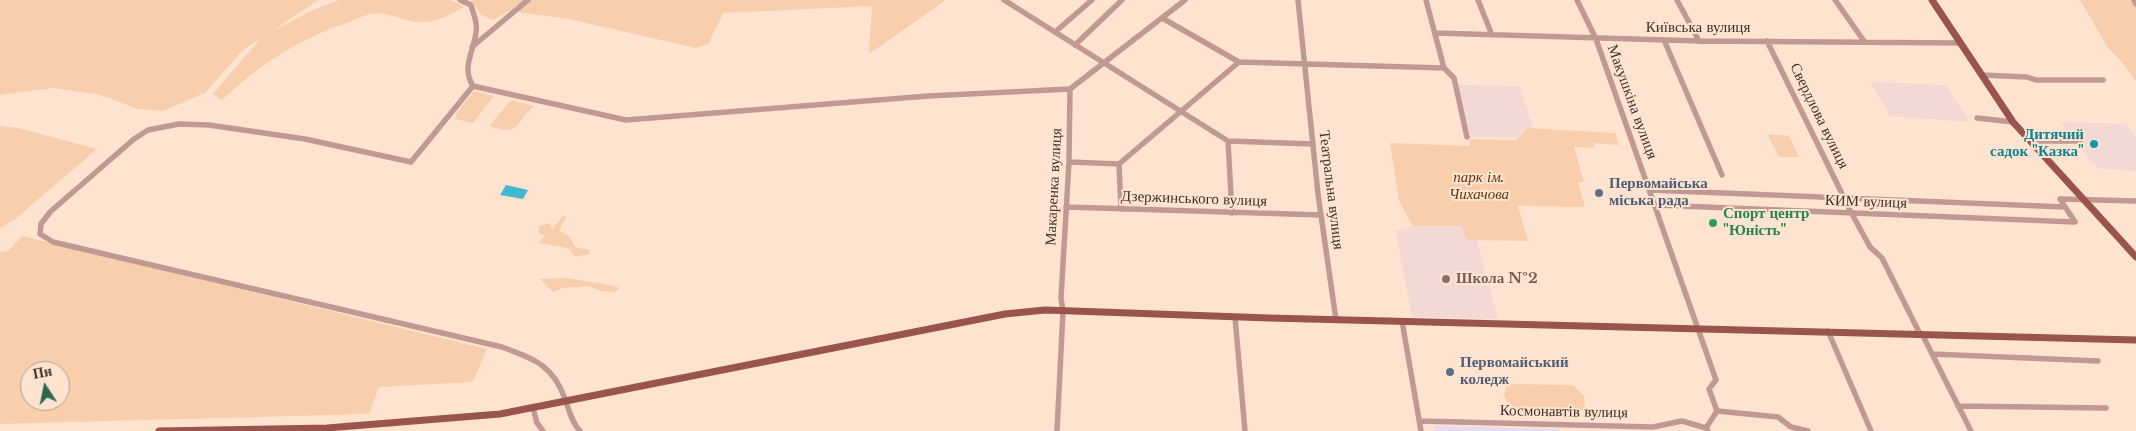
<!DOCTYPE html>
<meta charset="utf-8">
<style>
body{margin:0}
#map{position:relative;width:2136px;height:431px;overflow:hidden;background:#fee4d0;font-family:"Libre Baskerville",serif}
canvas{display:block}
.north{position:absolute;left:20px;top:361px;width:50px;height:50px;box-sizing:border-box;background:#fee4d0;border:1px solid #b09d8e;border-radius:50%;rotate:349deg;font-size:14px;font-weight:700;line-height:20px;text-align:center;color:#3c322a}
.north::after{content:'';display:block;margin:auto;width:18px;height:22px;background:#2d6750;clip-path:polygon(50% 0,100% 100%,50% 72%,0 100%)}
</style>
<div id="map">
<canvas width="2136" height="431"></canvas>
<div class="north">Пн</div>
</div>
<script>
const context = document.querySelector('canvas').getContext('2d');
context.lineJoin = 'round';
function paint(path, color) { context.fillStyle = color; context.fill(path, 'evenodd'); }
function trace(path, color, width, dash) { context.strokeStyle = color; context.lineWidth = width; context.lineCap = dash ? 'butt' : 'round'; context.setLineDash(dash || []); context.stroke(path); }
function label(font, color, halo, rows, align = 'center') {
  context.font = font + ' "Libre Baskerville",serif'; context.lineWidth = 4; context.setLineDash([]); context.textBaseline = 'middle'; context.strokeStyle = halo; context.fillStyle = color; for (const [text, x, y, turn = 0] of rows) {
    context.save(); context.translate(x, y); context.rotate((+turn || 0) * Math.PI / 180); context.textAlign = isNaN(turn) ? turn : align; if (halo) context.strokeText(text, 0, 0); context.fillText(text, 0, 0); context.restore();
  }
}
paint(new Path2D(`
 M1870,82L1946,85L1969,122L1890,116Z
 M1457,85L1520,86L1536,138L1471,137Z
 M2061,122L2126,124L2136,137V171L2100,169L2090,161Z
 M1413,226H1462L1467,240H1477L1498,319L1412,317L1396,231Z`), '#f3d9d6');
paint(new Path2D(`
 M1434,426L1558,429L1559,431H1435Z`), '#e6dbef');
paint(new Path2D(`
 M0,0H318L271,32L305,14L338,0H449L462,5L464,7C447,17 430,26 410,21C397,18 386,12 373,14C363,15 353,21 344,24C295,41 260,65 222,100L213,94L261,38L243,50L205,93L163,111L138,109L101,95L53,88L0,95Z
 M471,0H946L869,54L872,6L723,13L709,43L696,48L569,19L509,11L493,20L481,15Z
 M2080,0H2136V81L2121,61L2108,48Z
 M474,91L494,96L473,123L455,119L456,114Z
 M511,100L534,106C515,122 521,137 489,126Z
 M0,126L18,128L97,149L14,220L0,228Z
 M1527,128L1615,133L1619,145L1594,143L1595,148L1574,147L1584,182H1578L1585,207L1518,206L1528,241L1467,240L1461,226H1413L1399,201L1390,143L1470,146L1469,139L1516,140Z
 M1771,134L1789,136L1799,157H1779L1768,136Z
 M567,215L559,231L569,236L575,247L590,250V254L575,257L568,248L539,243L545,236L539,233V226L550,223L552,230L562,217Z
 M22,236L487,349L473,382L379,387L369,414L0,424V252L8,251ZM30,371H60V401H30Z
 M566,278L605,284L620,288L615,292L600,291L588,286L563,288L553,292L540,279Z
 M1510,384L1573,385L1584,396L1585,407L1579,412L1517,413L1511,408L1504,396L1506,387Z`), '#f8ceac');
paint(new Path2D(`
 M506,185L528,190L523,199L500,195Z`), '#40b8cd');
trace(new Path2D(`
 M460,0L471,5C473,14 478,22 476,32C474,52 461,67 473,86L626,120L928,96L1070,89
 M1004,0L1228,141L1232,213
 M1298,0L1318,194L1336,320
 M1426,0L1444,68L1454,78L1467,137
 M1478,0L1492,35
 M1577,0L1596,39L1716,380L1709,389L1717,411L1706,428L1708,431
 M1677,0L1699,41
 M1835,0L1864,41
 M2134,0L2136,4
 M1162,18L1239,62L1444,68
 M1055,32L1092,0
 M1436,33L1699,41L1960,43
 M1664,40L1722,175
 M1767,41L1852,214L1870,247L1882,258L1920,334
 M1075,45L1122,0
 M472,47L528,0
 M1982,75L2027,77L2036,80H2103
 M473,86L411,162L305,139L209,125L179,124L148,130L134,139L50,212L41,224L40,234L53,242L502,347C534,359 553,365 565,399C569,410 572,423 580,431
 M1977,118L2013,122
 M1228,141L1313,144
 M2030,141H2080
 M1069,162L1119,164
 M1650,190L2065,207
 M1656,205L2075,222
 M1066,207L1321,215
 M1121,209L1119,164L1239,62
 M2075,222L2060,199L2136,201
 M1235,317L1245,431
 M1402,321L1421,431
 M1828,331L1871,431
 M1922,334L1971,431
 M1932,354L2098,361
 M1958,406L2106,408
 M533,408L537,423L543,431
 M1717,411L1778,417L1791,427L1808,431
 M1420,421L1653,427L1682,421L1706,428
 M1057,431L1063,311L1061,298L1069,162L1070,89L1185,0`), '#c19994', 5.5);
trace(new Path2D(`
 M1932,0L2013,122L2136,257
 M159,431L327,428L500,414L1005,314L1045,310L1269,318L2136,340`), '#99554d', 7);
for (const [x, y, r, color] of [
 [2094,144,5,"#0f9aa8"],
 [1599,193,5,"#5c6f8a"],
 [1713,223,5,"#2e9e5b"],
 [1446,279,5,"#8d6e63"],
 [1450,372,5,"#5c6f8a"]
]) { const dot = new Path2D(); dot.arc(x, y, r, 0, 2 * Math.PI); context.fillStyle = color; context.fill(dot); trace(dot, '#fee4d0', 2); }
label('15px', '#3c322a', '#fee4d0', [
 ["Київська вулиця",1698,28],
 ["Макушкіна вулиця",1632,102,70],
 ["Свердлова вулиця",1819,116,64],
 ["Макаренка вулиця",1054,187,-87],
 ["Театральна вулиця",1331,190,83],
 ["Дзержинського вулиця",1194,199,2],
 ["КИМ вулиця",1866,202,2],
 ["Космонавтів вулиця",1564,412,1]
]);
label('bold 15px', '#0d838f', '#fee4d0', [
 ["Дитячий",2084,135],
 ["садок \"Казка\"",2084,152]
], 'right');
label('italic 15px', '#63370c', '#fee4d0', [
 ["парк ім.",1479,178],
 ["Чихачова",1479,195]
]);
label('bold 15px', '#4e5e75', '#fee4d0', [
 ["Первомайська",1609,184],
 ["міська рада",1609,201],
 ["Первомайський",1460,363],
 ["коледж",1460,380]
], 'left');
label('bold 15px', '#27864d', '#fee4d0', [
 ["Спорт центр",1723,214],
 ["\"Юність\"",1723,231]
], 'left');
label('bold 15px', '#785e54', '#fee4d0', [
 ["Школа №2",1456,279]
], 'left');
</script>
